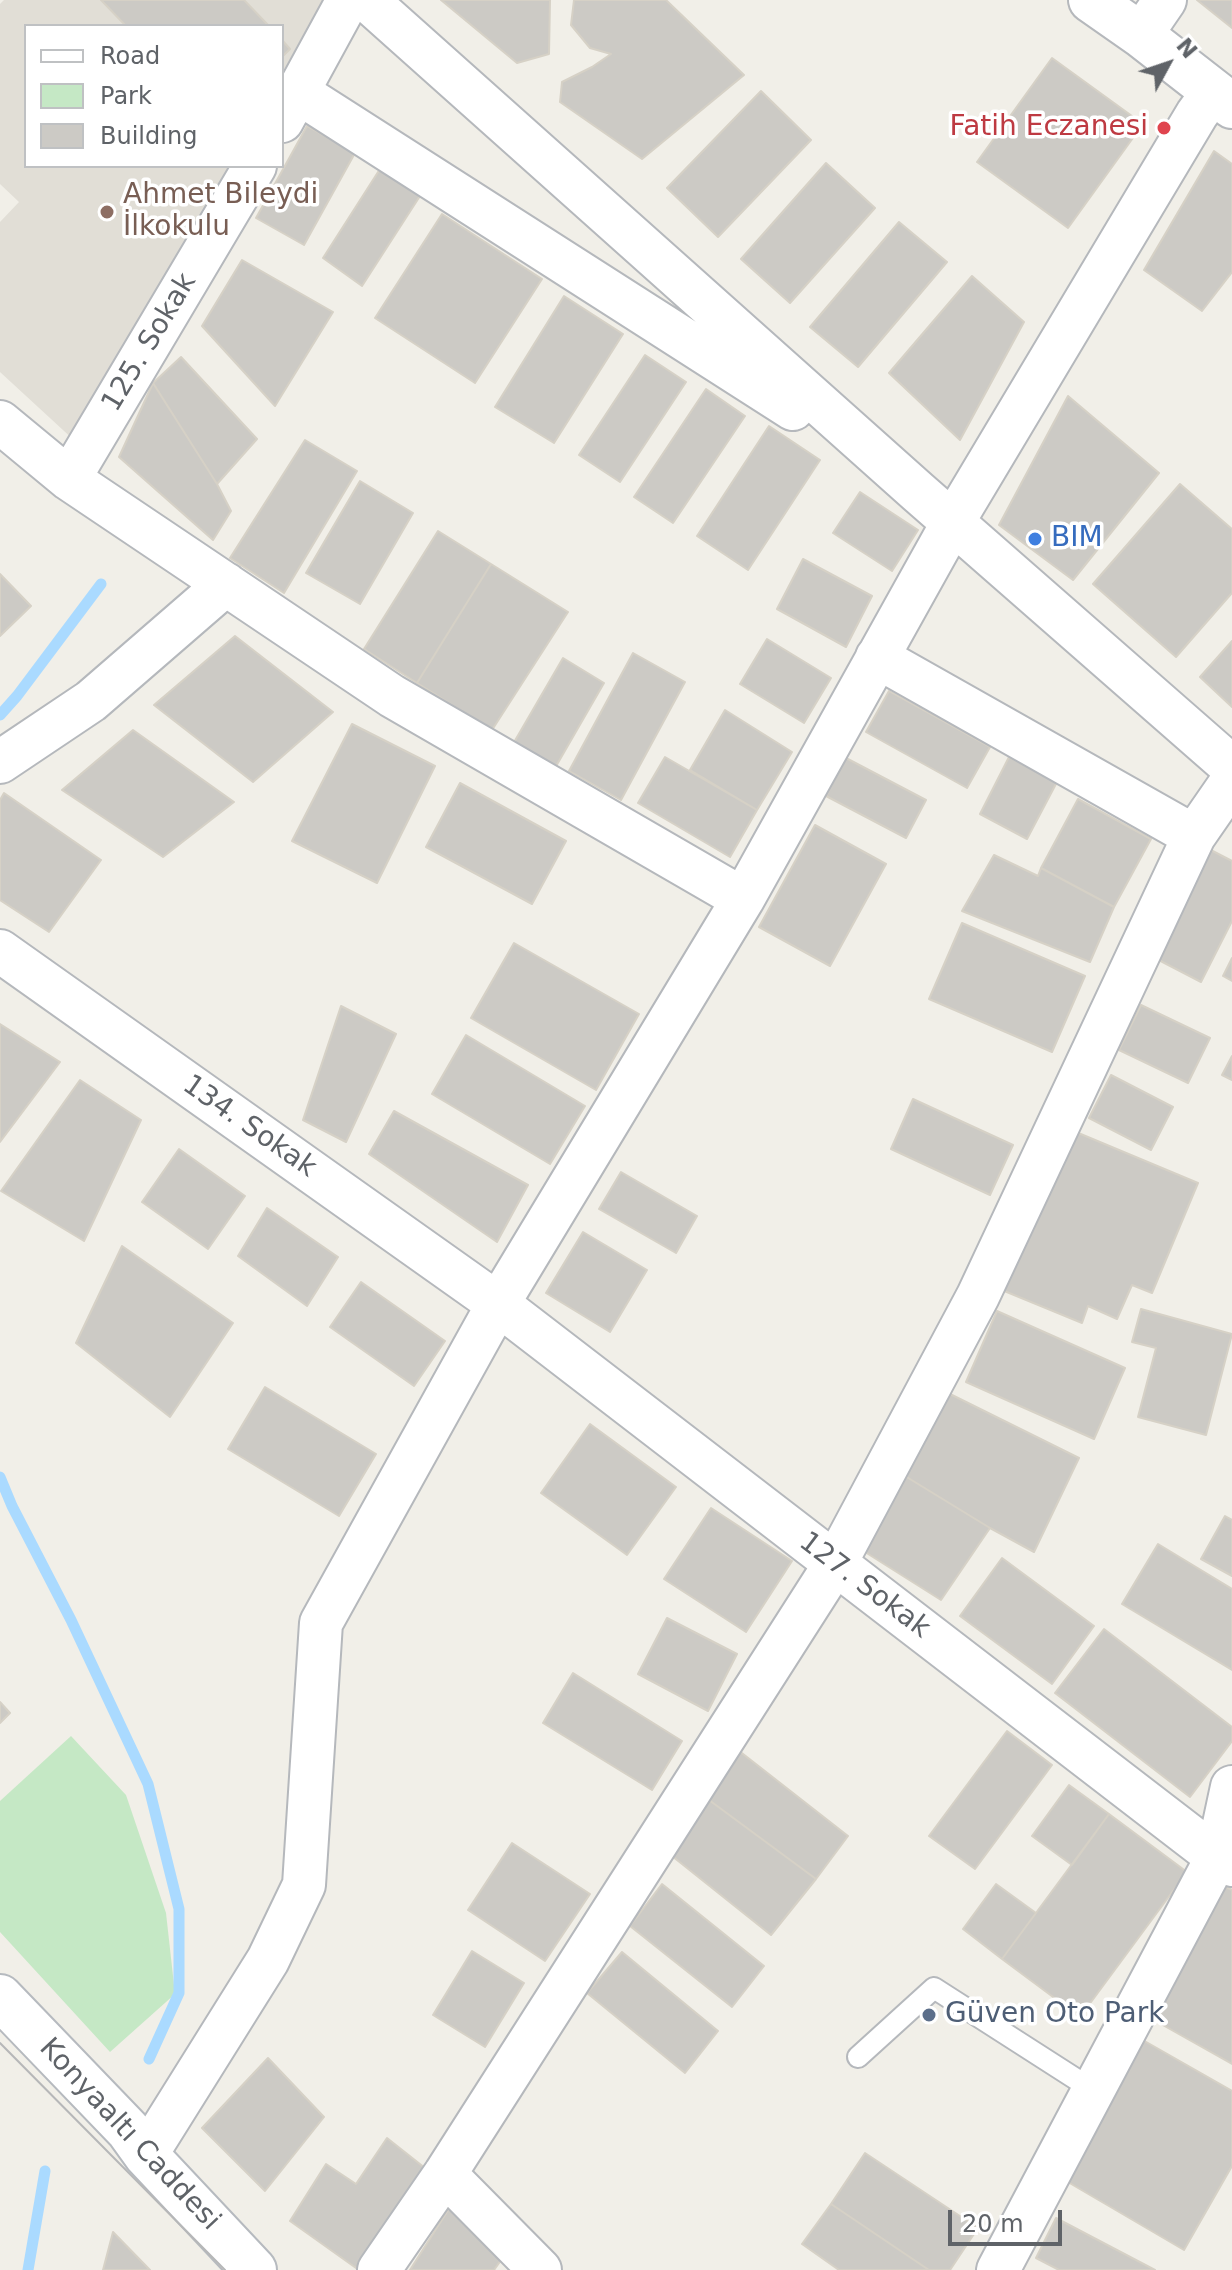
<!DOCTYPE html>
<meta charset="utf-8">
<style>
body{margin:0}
#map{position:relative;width:1232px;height:2270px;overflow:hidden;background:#f1efe8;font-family:"DejaVu Sans",sans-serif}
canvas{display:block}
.legend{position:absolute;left:24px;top:24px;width:260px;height:144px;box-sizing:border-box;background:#fff;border:2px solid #bfc1c3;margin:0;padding:10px 14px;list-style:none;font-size:24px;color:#5f6368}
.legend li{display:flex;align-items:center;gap:16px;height:40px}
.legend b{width:40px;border:2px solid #bfc1c3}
.north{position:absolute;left:1128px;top:24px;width:80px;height:80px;-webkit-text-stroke:6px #fff;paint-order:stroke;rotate:50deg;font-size:22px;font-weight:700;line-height:32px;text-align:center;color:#5f6368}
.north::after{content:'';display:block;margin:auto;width:28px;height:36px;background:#5f6368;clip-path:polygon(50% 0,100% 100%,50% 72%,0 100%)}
.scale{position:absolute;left:948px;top:2210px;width:114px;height:36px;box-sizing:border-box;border:4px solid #5f6368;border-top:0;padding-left:10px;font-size:24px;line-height:28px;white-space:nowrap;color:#5f6368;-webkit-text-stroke:6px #fff;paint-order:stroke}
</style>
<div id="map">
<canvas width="1232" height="2270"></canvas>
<ul class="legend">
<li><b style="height:10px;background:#fff"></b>Road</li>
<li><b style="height:22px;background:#c5e8c5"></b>Park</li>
<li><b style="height:22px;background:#cccac5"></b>Building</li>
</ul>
<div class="north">N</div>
<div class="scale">20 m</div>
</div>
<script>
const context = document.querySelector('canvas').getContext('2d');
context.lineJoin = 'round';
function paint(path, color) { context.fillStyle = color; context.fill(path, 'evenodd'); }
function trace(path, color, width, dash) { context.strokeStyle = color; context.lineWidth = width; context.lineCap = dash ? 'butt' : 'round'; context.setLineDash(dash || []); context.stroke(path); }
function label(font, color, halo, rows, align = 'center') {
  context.font = font + ' "DejaVu Sans",sans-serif'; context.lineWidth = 7; context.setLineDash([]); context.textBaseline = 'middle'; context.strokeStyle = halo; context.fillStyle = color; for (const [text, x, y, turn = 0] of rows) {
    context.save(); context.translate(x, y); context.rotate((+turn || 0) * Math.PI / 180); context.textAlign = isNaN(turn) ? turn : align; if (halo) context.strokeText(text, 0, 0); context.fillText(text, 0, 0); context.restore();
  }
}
paint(new Path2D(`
 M4,0H323L282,73V26H26V166H230L76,442L0,372V222L19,202L0,184V4Z`), '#e1ded6');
paint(new Path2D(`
 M71,1736L126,1795L166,1913L175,1994L110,2052L0,1932V1801Z`), '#c5e8c5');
trace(new Path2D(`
 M0,715L17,696L101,584
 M0,1477L12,1506L71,1620L148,1784L179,1909V1993L149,2059
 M28,2270L45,2171`), '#aadaff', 11);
const building = new Path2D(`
 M101,0H244L269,26H126Z
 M441,0H550L549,54L517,63Z
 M574,0H666L744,75L642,159L560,102L562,82L592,67L611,54L590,48L571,25Z
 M1197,0H1232V28Z
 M282,40L290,49L282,57Z
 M1052,58L1143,124L1068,228L977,162Z
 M761,91L811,140L718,237L667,188Z
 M307,126L355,153L304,245L256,218Z
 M1214,151L1232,164V272L1202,311L1144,270Z
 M826,163L875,208L790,303L741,259Z
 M380,169L420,196L362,286L323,258Z
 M442,214L542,279L475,383L375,318Z
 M899,222L947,262L858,367L810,327Z
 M242,260L333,312L275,406L202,326Z
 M972,276L1024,322L960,440L889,373Z
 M564,296L623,334L554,443L495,407Z
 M645,355L686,382L620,482L579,455Z
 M181,357L257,439L217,484L153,383Z
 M153,383L217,484L231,511L213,540L119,457Z
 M706,389L745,416L673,523L634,497Z
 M1068,396L1159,473L1073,580L999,525Z
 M769,426L820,460L748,570L697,536Z
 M305,440L357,471L284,593L230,558Z
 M360,481L413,513L360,604L306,573Z
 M1180,484L1232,529V593L1176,657L1093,584Z
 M860,492L918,530L892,571L833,533Z
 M438,531L491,564L417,683L364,649Z
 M803,559L872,596L846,647L777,609Z
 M491,564L568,612L492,730L417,683Z
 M0,574L31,606L0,636Z
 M235,636L333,712L253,782L154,705Z
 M767,639L831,678L804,723L740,684Z
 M1232,641V707L1200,677Z
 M633,653L685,682L621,800L569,771Z
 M563,658L604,683L555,768L513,744Z
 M889,691L990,747L967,788L866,732Z
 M725,710L792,752L757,810L690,770Z
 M352,724L435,766L377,883L292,841Z
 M133,730L234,802L163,857L62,790Z
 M665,757L757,810L730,857L638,803Z
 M1009,757L1057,782L1027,839L980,814Z
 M846,758L926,800L906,838L826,796Z
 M460,783L566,841L532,904L426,847Z
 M4,793L101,860L49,932L0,900V800Z
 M1078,799L1151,839L1114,907L1041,868Z
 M815,825L886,864L830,966L759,927Z
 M1205,847L1232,861V921L1201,982L1149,955Z
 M994,855L1038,876L1041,868L1114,907L1090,962L962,911Z
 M962,923L1085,976L1052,1052L929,999Z
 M514,943L639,1014L596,1090L471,1018Z
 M1232,958V981L1223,976Z
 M1141,1005L1210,1038L1188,1083L1119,1050Z
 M341,1006L396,1034L346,1142L303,1120Z
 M0,1024L60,1062L0,1142Z
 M466,1035L585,1106L550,1164L432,1094Z
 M1232,1056V1080L1222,1075Z
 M1111,1075L1173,1107L1151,1150L1089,1118Z
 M80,1080L141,1120L84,1241L1,1191Z
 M913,1099L1013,1145L990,1195L891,1149Z
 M394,1111L528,1185L497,1242L369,1154Z
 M1064,1127L1198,1183L1152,1293L1132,1285L1117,1319L1088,1306L1082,1323L997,1288Z
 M179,1149L245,1196L208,1249L142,1202Z
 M621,1172L697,1216L676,1253L599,1209Z
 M267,1208L338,1257L307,1306L238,1256Z
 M583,1232L647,1270L610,1332L546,1293Z
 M122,1246L233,1323L170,1417L76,1343Z
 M361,1282L445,1341L414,1386L330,1327Z
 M1141,1309L1232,1334L1206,1435L1138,1417L1156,1348L1132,1342Z
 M997,1311L1125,1368L1094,1439L966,1382Z
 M265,1387L376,1454L339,1516L228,1449Z
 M944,1391L1079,1458L1034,1552L990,1528L905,1476Z
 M590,1424L676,1487L627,1555L541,1493Z
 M905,1476L990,1528L941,1600L865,1552Z
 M711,1508L792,1561L746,1632L664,1579Z
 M1225,1516L1232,1520V1576L1201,1559Z
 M1158,1544L1232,1589V1670L1122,1604Z
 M1002,1558L1094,1626L1052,1684L960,1616Z
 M667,1618L737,1654L708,1711L638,1674Z
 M1104,1629L1232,1727V1741L1190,1797L1055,1693Z
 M573,1673L682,1741L652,1790L543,1723Z
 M0,1702L10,1713L0,1723Z
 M1007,1731L1052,1765L975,1869L929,1836Z
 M738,1750L848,1836L816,1879L709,1800Z
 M1069,1785L1109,1814L1072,1865L1032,1836Z
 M709,1800L816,1879L771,1935L672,1856Z
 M1109,1814L1187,1872L1080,2017L1002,1959Z
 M512,1843L590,1894L545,1961L468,1910Z
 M1219,1883L1232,1890V2064L1145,2015Z
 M662,1884L764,1966L732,2007L630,1926Z
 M996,1884L1036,1913L1002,1959L963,1929Z
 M472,1951L524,1983L485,2047L433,2015Z
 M622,1952L718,2031L685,2073L587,1993Z
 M1141,2039L1232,2091V2166L1184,2250L1061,2178Z
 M268,2058L324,2117L265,2191L202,2128Z
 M387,2138L430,2172L356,2268L290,2221L326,2164L356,2184Z
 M865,2153L978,2228L950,2270H929L831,2204Z
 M452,2204L504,2256L494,2270H410Z
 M831,2204L929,2270H839L802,2244Z
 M1056,2218L1155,2270H1059L1036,2258Z
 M113,2232L150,2270H103Z`);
paint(building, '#cccac5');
trace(building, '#d6d1c6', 2);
const service = new Path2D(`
 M858,2057L934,1988L1093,2090`);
const minor = new Path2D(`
 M367,0L918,492L1232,767
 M1141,35L1165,0
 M299,93L793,409
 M282,121L348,0
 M0,422L69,479L392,696L743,899
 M69,479L255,166
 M877,657L1194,836
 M0,762L91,701L226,584
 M0,951L498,1304L1217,1857L1232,1865
 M146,2155L268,1960L304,1885L321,1623L498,1304L743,899L953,522L1197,114L1213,92
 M445,2174L540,2270
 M379,2270L445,2174L835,1564L978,1296L1194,836L1232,781
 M998,2270L1217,1857L1232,1787`);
const tertiary = new Path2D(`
 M1091,0L1141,35L1232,106`);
const secondary = new Path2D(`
 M0,1997L128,2130L146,2155L254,2270`);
trace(service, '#b5b8bc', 24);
trace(minor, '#b5b8bc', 46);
trace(tertiary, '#b5b8bc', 48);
trace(secondary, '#b6babf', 48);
trace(service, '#fff', 20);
trace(minor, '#fff', 42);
trace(tertiary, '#fff', 44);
trace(secondary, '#fff', 44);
trace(new Path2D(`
 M0,2043L225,2270`), '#b6b7b8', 2);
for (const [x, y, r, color] of [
 [1164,128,8,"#e0444e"],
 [107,212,8,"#8d6e63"],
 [1035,539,8,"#3f7fe0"],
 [929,2015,8,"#5c6f8a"]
]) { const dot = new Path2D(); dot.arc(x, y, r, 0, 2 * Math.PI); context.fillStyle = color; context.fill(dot); trace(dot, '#fff', 3); }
label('28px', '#be3a42', '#fff', [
 ["Fatih Eczanesi",1148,128]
], 'right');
label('28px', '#785e54', '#fff', [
 ["Ahmet Bileydi",123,196],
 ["İlkokulu",123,228]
], 'left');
label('28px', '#5f6368', '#fff', [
 ["125. Sokak",150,343,-59],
 ["134. Sokak",249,1127,35],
 ["127. Sokak",864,1586,37],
 ["Konyaaltı Caddesi",129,2135,47]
]);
label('28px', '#366cbe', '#fff', [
 ["BIM",1051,539]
], 'left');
label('28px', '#4e5e75', '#fff', [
 ["Güven Oto Park",945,2015]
], 'left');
</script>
